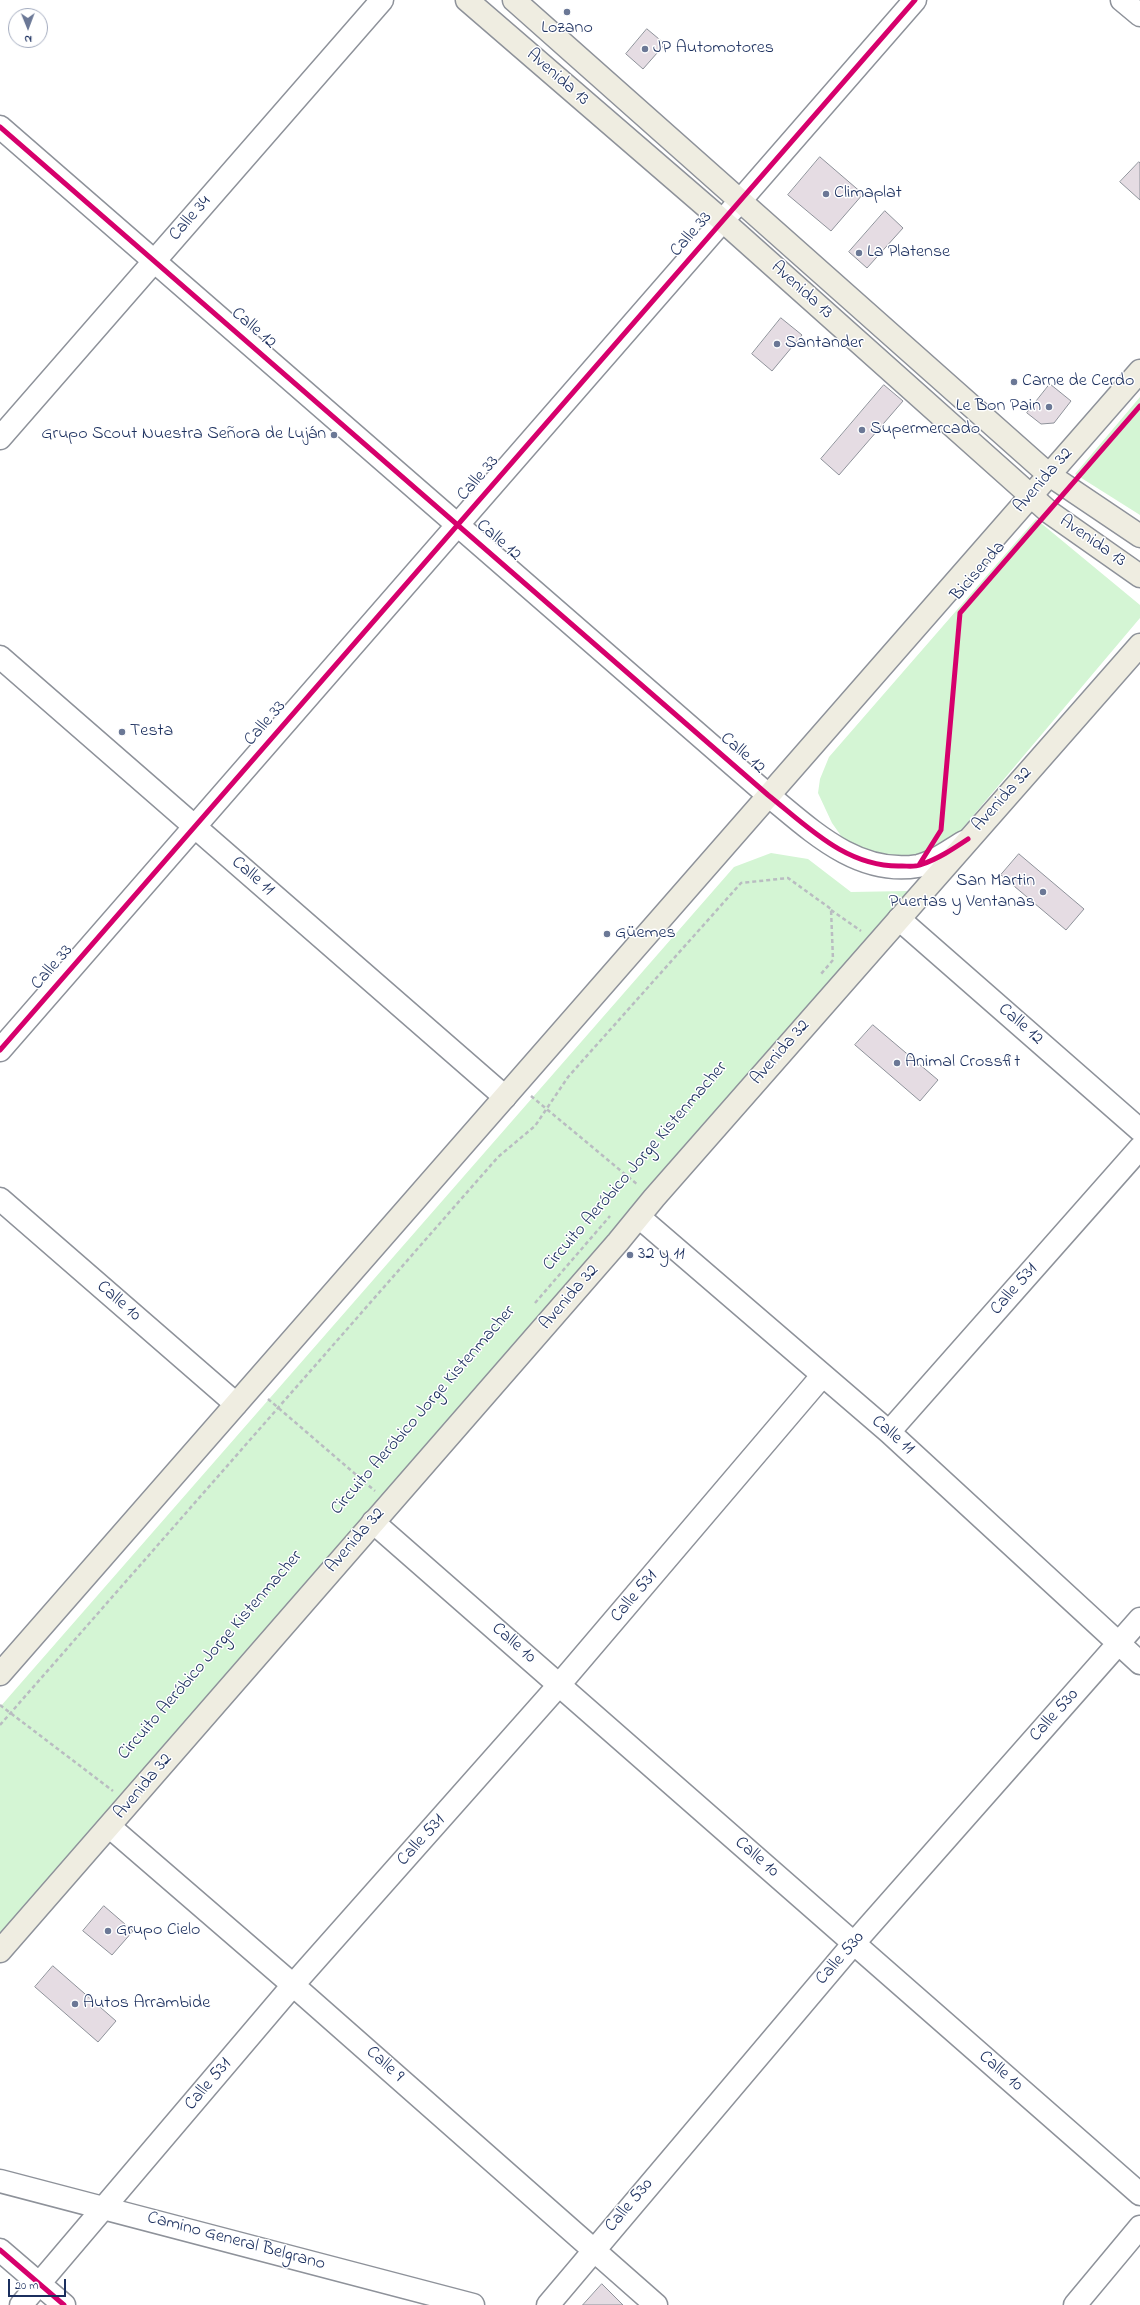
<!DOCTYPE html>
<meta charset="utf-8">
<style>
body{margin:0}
#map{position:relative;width:1140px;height:2305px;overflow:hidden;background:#fff;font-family:"Indie Flower",sans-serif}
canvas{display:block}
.north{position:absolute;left:8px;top:8px;width:40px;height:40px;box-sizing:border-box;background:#fff;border:1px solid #a4acbf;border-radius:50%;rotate:179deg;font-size:11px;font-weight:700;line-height:16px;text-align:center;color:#1b2f5e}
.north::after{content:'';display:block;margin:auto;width:14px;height:18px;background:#6b7896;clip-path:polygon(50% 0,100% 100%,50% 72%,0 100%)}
.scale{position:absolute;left:8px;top:2279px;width:58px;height:18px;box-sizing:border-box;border:2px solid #1b2f5e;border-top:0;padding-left:5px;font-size:12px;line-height:14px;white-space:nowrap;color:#1b2f5e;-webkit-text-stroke:3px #fff;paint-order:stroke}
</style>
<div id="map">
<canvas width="1140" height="2305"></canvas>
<div class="north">N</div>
<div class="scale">20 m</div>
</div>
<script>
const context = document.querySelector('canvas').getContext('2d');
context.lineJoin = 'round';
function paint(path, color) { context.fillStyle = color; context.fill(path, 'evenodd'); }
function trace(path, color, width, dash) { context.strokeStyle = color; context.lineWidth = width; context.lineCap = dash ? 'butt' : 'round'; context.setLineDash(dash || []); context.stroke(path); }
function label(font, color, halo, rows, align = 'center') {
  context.font = font + ' "Indie Flower",sans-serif'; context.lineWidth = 3; context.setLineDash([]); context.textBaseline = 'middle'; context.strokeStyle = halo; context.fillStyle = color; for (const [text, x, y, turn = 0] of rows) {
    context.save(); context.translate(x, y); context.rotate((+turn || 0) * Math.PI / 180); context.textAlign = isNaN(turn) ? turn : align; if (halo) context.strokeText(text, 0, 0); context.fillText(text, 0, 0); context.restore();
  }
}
paint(new Path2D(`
 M1140,397V515L1075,474Z
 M1036,519L1140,605V618L939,856L895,859L866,855L844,840L832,823L818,793L820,779L829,757Z
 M771,853L808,859L851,892L908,891L0,1937V1707L734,867Z`), '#d4f5d4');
const building = new Path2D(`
 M647,29L665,44L643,69L626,54Z
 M820,157L863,194L831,231L788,195Z
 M1139,162L1140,163V200L1120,182Z
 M885,211L903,228L867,268L849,252Z
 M781,318L802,335L772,371L752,354Z
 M1050,384L1071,401L1054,423L1041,424L1027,413Z
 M884,385L903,401L839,475L821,459Z
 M1019,854L1084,909L1066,930L1001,875Z
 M873,1025L938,1080L920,1101L855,1045Z
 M104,1906L133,1931L112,1955L83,1931Z
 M53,1966L116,2021L98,2042L35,1987Z
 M602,2284L623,2305H583Z`);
paint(building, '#e5dce3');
trace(building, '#8e929a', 1);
const street = new Path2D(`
 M1122,0L1140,15
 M0,127L768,795C811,830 857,876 918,866C934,863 950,850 964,842
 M0,438L382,0
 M0,657L505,1097
 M899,919L1140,1130
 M0,1050L915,0
 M0,1199L236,1404
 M639,1217L889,1432L1140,1663
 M889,1432L1140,1148
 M373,1522L1140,2194
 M110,1827L293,1985L656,2305
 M0,2250L64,2305
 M21,2305L293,1985L559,1685L822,1376
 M548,2305L854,1943L1140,1619
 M1075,2305L1140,2227`);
const secondary = new Path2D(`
 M0,2181L473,2305`);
const primary = new Path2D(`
 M467,0L723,221L1049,512L1140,576
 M514,0L1048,474L1140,536`);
const highway = new Path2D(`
 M0,1674L1140,371
 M0,1951L618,1242L654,1198L1140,645`);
trace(street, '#8e929a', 25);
trace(secondary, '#8e929a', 25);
trace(primary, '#8e929a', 25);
trace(highway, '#8e929a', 25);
trace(new Path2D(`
 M831,910L861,931
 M531,1096L638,1185
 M535,1303L610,1216
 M268,1399L375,1491
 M0,1705L113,1791
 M0,1725L498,1157L535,1126L568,1077L741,883L788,878L831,909L833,960L821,974`), '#b9bcc1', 2.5, [4, 3]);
trace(street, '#fff', 22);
trace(secondary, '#fff', 22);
trace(primary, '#efede1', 22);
trace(highway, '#efede1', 22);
trace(new Path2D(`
 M0,127L768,795C808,827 847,868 902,866C908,866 915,867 920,865C938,859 953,849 968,839
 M919,865L941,830L960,613L1140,406
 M0,1050L915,0
 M0,2250L64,2305`), '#d6006c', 5);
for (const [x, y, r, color] of [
 [567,12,4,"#6b7896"],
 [645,49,4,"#6b7896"],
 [826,194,4,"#6b7896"],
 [859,253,4,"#6b7896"],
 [777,344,4,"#6b7896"],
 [1014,382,4,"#6b7896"],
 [1049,407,4,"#6b7896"],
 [862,430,4,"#6b7896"],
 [334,435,4,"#6b7896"],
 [122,732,4,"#6b7896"],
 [1043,892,4,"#6b7896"],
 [607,934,4,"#6b7896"],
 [897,1063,4,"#6b7896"],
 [630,1255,4,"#6b7896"],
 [108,1931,4,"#6b7896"],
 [75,2004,4,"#6b7896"]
]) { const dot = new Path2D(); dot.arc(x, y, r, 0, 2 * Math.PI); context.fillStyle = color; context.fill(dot); trace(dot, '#fff', 1.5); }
label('18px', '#1b2f5e', '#fff', [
 ["Lozano",567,29,"center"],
 ["JP Automotores",653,49],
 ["Climaplat",834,194],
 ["La Platense",867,253],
 ["Santander",785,344],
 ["Carne de Cerdo",1022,382],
 ["Le Bon Pain",1041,407,"right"],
 ["Supermercado",870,430],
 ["Grupo Scout Nuestra Señora de Luján",326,435,"right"],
 ["Testa",130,732],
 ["San Martin",1035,882,"right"],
 ["Puertas y Ventanas",1035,903,"right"],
 ["Güemes",615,934],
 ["Animal Crossfit",905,1063],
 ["32 y 11",638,1255],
 ["Grupo Cielo",116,1931],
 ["Autos Arrambide",83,2004]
], 'left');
label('18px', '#1b2f5e', '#fff', [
 ["Avenida 13",557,78,41],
 ["Calle 34",191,219,-49],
 ["Calle 33",692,235,-49],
 ["Avenida 13",801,291,42],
 ["Calle 12",253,329,41],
 ["Calle 33",479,479,-49],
 ["Avenida 32",1044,481,-49],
 ["Calle 12",498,541,41],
 ["Avenida 13",1092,542,35],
 ["Bicisenda",979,572,-49],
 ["Calle 33",266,724,-49],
 ["Calle 12",742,754,41],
 ["Avenida 32",1003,800,-48],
 ["Calle 11",252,877,41],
 ["Calle 33",53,968,-49],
 ["Calle 12",1020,1025,41],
 ["Avenida 32",781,1053,-49],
 ["Circuito Aeróbico Jorge Kistenmacher",636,1167,-49],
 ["Calle 531",1015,1290,-49],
 ["Avenida 32",570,1298,-49],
 ["Calle 10",118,1302,41],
 ["Circuito Aeróbico Jorge Kistenmacher",424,1411,-49],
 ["Calle 11",892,1436,41],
 ["Avenida 32",356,1541,-49],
 ["Calle 531",635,1597,-50],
 ["Calle 10",513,1644,41],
 ["Circuito Aeróbico Jorge Kistenmacher",211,1656,-49],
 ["Calle 530",1055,1716,-48],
 ["Avenida 32",144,1787,-50],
 ["Calle 531",422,1841,-48],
 ["Calle 10",756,1858,41],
 ["Calle 530",841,1959,-49],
 ["Calle 9",384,2065,42],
 ["Calle 10",1000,2072,41],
 ["Calle 531",209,2085,-50],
 ["Calle 530",630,2206,-50],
 ["Camino General Belgrano",236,2242,15]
]);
</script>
